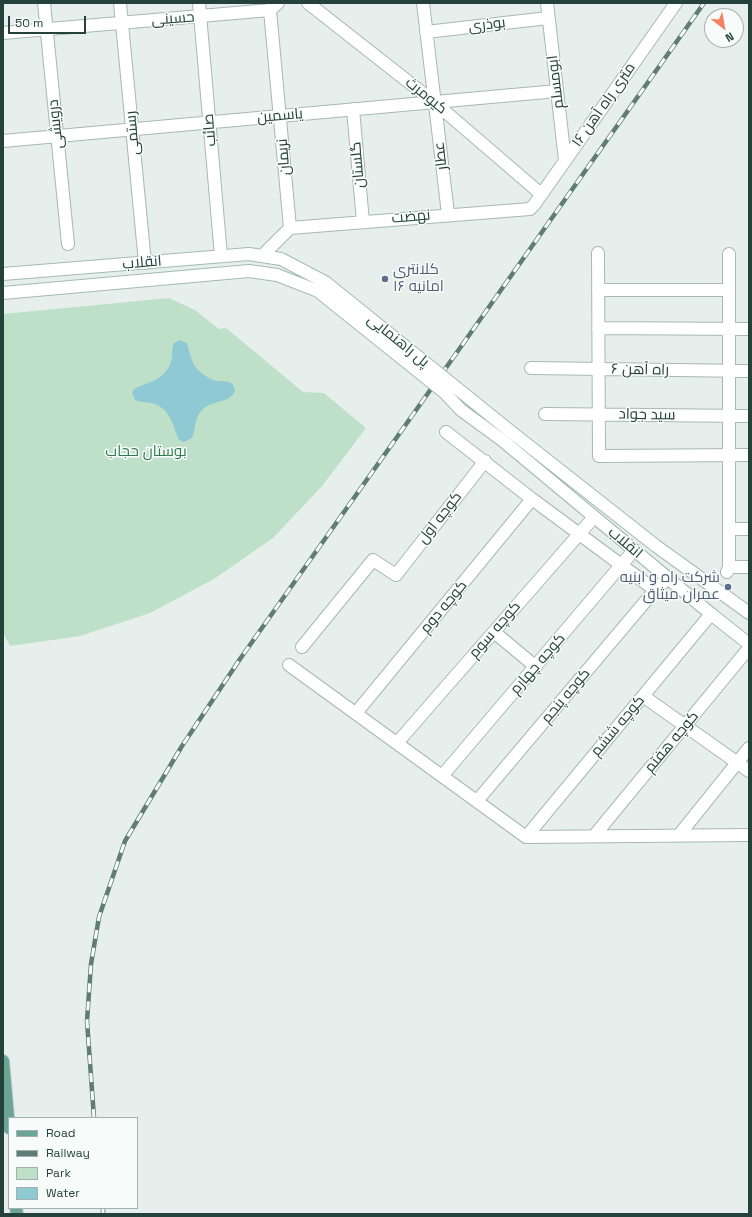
<!DOCTYPE html>
<meta charset="utf-8">
<style>
body{margin:0}
#map{position:relative;width:752px;height:1217px;overflow:hidden;background:#e6efeb;font-family:"Space Grotesk",sans-serif}
canvas{display:block}
.frame{position:absolute;inset:0;border:4px solid #24423a;pointer-events:none}
.legend{position:absolute;left:8px;top:1117px;width:130px;height:92px;box-sizing:border-box;background:#f7fbf9;border:1px solid #a3b1ad;margin:0;padding:5px 7px;list-style:none;font-size:12px;color:#24423a}
.legend li{display:flex;align-items:center;gap:8px;height:20px}
.legend b{width:20px;border:1px solid #a3b1ad}
.north{position:absolute;left:704px;top:8px;width:40px;height:40px;box-sizing:border-box;background:#f7fbf9;border:1px solid #a3b1ad;border-radius:50%;rotate:149deg;font-size:11px;font-weight:700;line-height:16px;text-align:center;color:#24423a}
.north::after{content:'';display:block;margin:auto;width:14px;height:18px;background:#f4845f;clip-path:polygon(50% 0,100% 100%,50% 72%,0 100%)}
.scale{position:absolute;left:8px;top:16px;width:78px;height:18px;box-sizing:border-box;border:2px solid #24423a;border-top:0;padding-left:5px;font-size:12px;line-height:14px;white-space:nowrap;color:#24423a;-webkit-text-stroke:3px #f7fbf9;paint-order:stroke}
</style>
<div id="map">
<canvas width="752" height="1217"></canvas>
<div class="frame"></div>
<ul class="legend">
<li><b style="height:5px;background:#6aa596"></b>Road</li>
<li><b style="height:5px;background:#5f7d75"></b>Railway</li>
<li><b style="height:11px;background:#bfe0c8"></b>Park</li>
<li><b style="height:11px;background:#8ec9d4"></b>Water</li>
</ul>
<div class="north">N</div>
<div class="scale">50 m</div>
</div>
<script>
const context = document.querySelector('canvas').getContext('2d');
context.lineJoin = 'round';
function paint(path, color) { context.fillStyle = color; context.fill(path, 'evenodd'); }
function trace(path, color, width, dash) { context.strokeStyle = color; context.lineWidth = width; context.lineCap = dash ? 'butt' : 'round'; context.setLineDash(dash || []); context.stroke(path); }
function label(font, color, halo, rows, align = 'center') {
  context.font = font + ' "Space Grotesk",Cairo,sans-serif'; context.lineWidth = 3; context.setLineDash([]); context.textBaseline = 'middle'; context.strokeStyle = halo; context.fillStyle = color; for (const [text, x, y, turn = 0] of rows) {
    context.save(); context.translate(x, y); context.rotate((+turn || 0) * Math.PI / 180); context.textAlign = isNaN(turn) ? turn : align; if (halo) context.strokeText(text, 0, 0); context.fillText(text, 0, 0); context.restore();
  }
}
paint(new Path2D(`
 M169,298L195,310L219,329L226,328L303,392L324,393L366,428L322,486L273,538L214,579L150,613L80,636L10,646L3,633V314Z`), '#bfe0c8');
paint(new Path2D(`
 M180,340L187,343C190,352 191,362 197,369C201,373 208,378 213,380C222,383 234,378 235,391C231,403 212,400 203,409C193,420 197,426 192,438L184,442L179,440C172,424 171,408 151,403C146,402 140,402 135,400L132,393L134,389C150,381 164,381 171,362C173,356 171,349 174,343Z`), '#8ec9d4');
const minor = new Path2D(`
 M44,3L68,244
 M120,3L145,263
 M199,3L221,256
 M278,3L270,10L290,228
 M308,3L434,102L541,194
 M423,3L448,214
 M426,32L548,18
 M3,33L270,10
 M353,109L363,222
 M3,141L557,91
 M290,228L530,209L534,205L676,3
 M598,253L599,456L749,455
 M262,256L290,228
 M598,290H729
 M598,328L749,329
 M531,368L749,371
 M545,414L749,416
 M446,432L532,499L655,590L668,578
 M729,529H749
 M729,567H749
 M727,572L729,567V254
 M494,632L536,667
 M302,647L373,560L396,575L485,461
 M289,665L526,837L749,835
 M643,696L749,771
 M356,713L532,499
 M397,743L594,517
 M442,776L634,550
 M477,801L655,590
 M679,835L749,748
 M594,836L749,648
 M526,837L711,614`);
const tertiary = new Path2D(`
 M547,3L565,160`);
const secondary = new Path2D(`
 M3,274L249,254L281,259
 M3,293L249,271L277,275
 M510,431L656,546L749,613
 M502,440L711,614L749,644`);
const primary = new Path2D(`
 M3,1061L9,1128
 M16,1208L17,1214`);
trace(minor, '#a8b8b2', 14);
trace(tertiary, '#a8b8b2', 14);
trace(secondary, '#a4bbb3', 14);
trace(primary, '#c2cac8', 14);
trace(minor, '#fff', 12);
trace(tertiary, '#fff', 12);
trace(secondary, '#fff', 12);
trace(primary, '#6aa596', 12);
const rail = new Path2D(`
 M94,1118L87,1021L91,964L99,917L125,841L182,746L240,659L704,3
 M103,1208V1214`);
trace(rail, '#5f7d75', 4.5);
trace(rail, '#f7fbf9', 3, [9]);
const secondaryBridge = new Path2D(`
 M281,259L325,282L510,431
 M277,275L318,291L444,392L461,410L502,440`);
trace(secondaryBridge, '#a4bbb3', 14, []);
trace(secondaryBridge, '#fff', 12);
for (const [x, y, r, color] of [
 [385,279,4,"#5c6f8a"],
 [728,587,4,"#5c6f8a"]
]) { const dot = new Path2D(); dot.arc(x, y, r, 0, 2 * Math.PI); context.fillStyle = color; context.fill(dot); trace(dot, '#f7fbf9', 1.5); }
label('15px', '#24423a', '#f7fbf9', [
 ["حسینی",173,19,-4],
 ["بوذری",487,25,-7],
 ["ابومسلم",556,82,-97],
 ["کیومرث",426,96,39],
 ["۱۶ متری راه آهن",604,105,-55],
 ["یاسمین",280,116,-5],
 ["درویشی",56,124,-96],
 ["صائب",210,130,-95],
 ["رستمی",133,133,-95],
 ["عطار",441,156,-97],
 ["نریمان",284,157,-95],
 ["گلستان",358,165,-95],
 ["نهضت",411,217,-5],
 ["انقلاب",142,263,-5],
 ["پل راهنمایی",398,341,39],
 ["راه آهن ۶",640,370,1],
 ["سید جواد",647,415,1],
 ["کوچه اول",440,518,-52],
 ["انقلاب",625,543,40],
 ["کوچه دوم",444,607,-50],
 ["کوچه سوم",495,630,-49],
 ["کوچه چهارم",538,664,-49],
 ["کوچه پنجم",566,696,-50],
 ["کوچه ششم",618,726,-50],
 ["کوچه هفتم",672,742,-50]
]);
label('15px', '#4e5e75', '#f7fbf9', [
 ["کلانتری",393,270],
 ["۱۶ امانیه",393,287],
 ["شرکت راه و ابنیه",720,578,"right"],
 ["عمران میثاق",720,595,"right"]
], 'left');
label('15px', '#2d7a4b', '#f7fbf9', [
 ["بوستان حجاب",146,452]
]);
</script>
